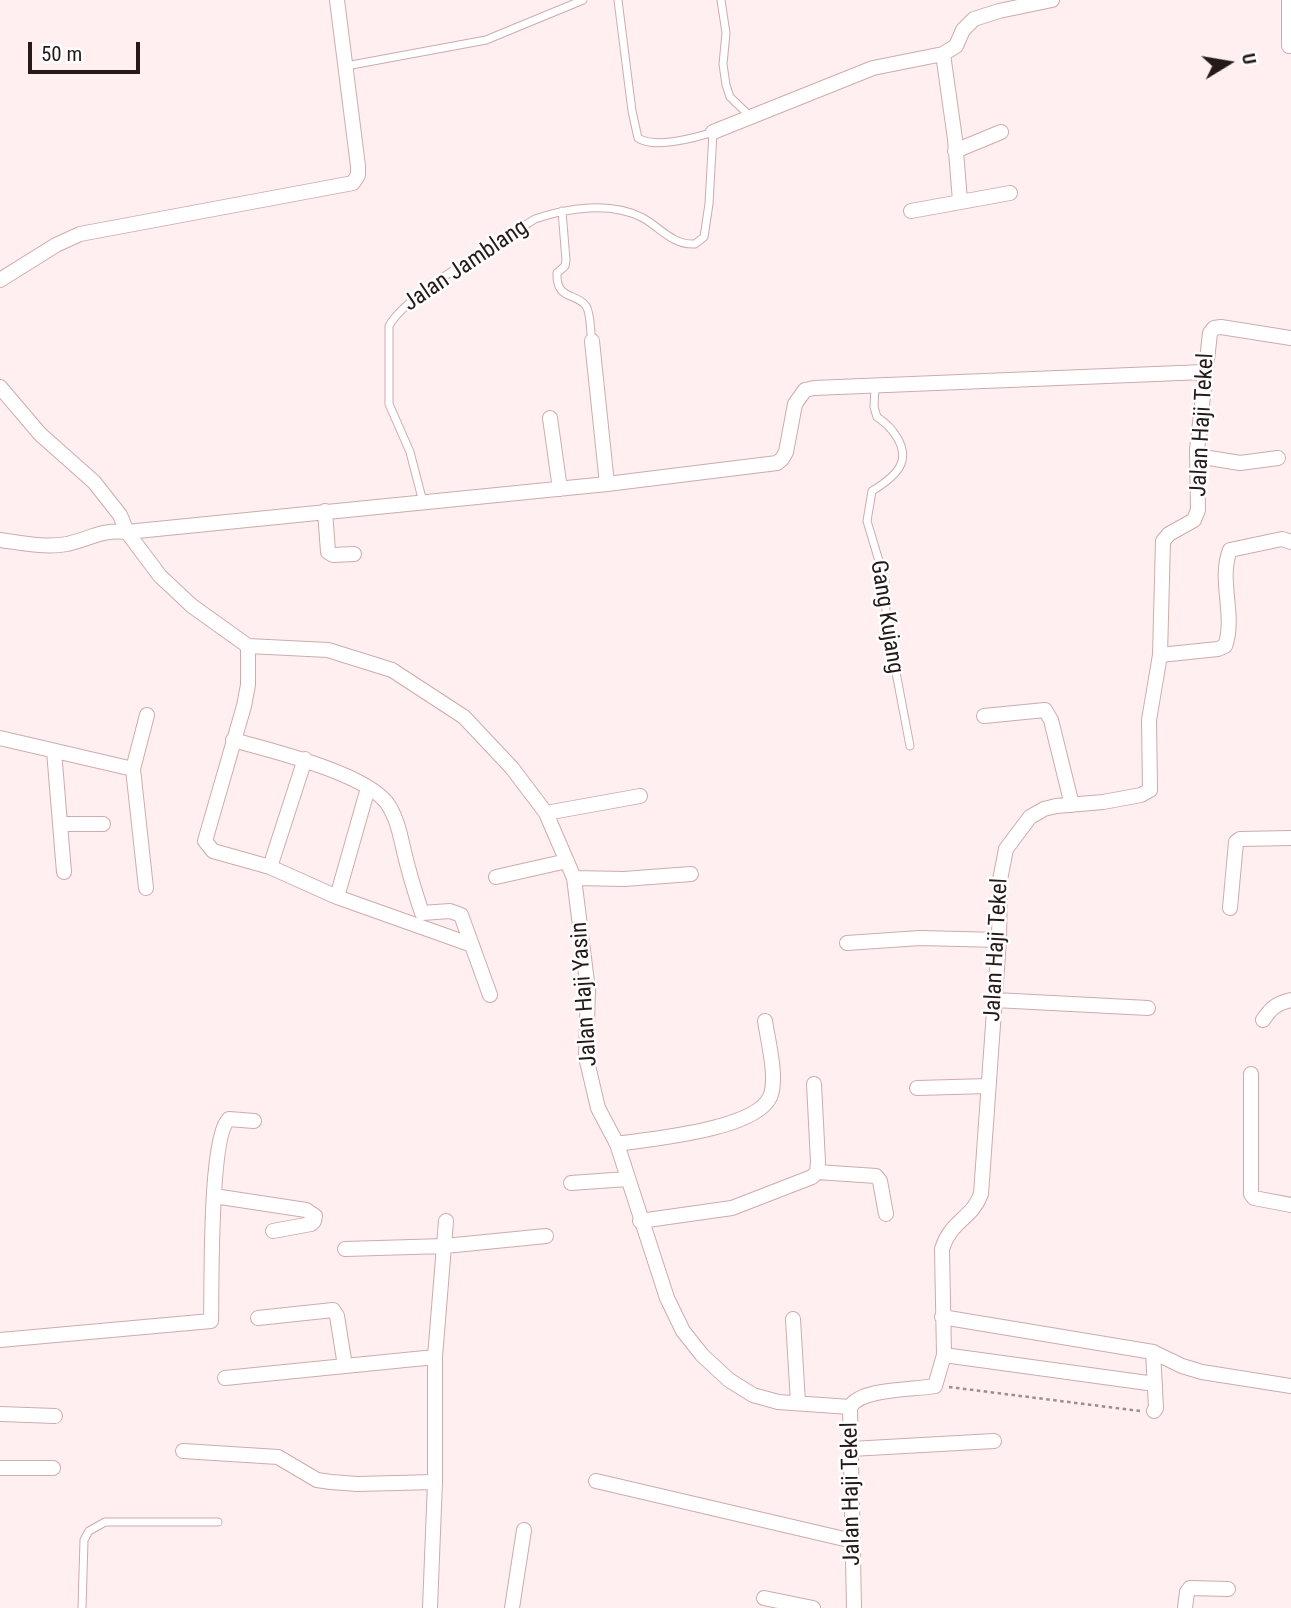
<!DOCTYPE html>
<style>
body{margin:0}
#map{position:relative;width:1291px;height:1608px;overflow:hidden;background:#ffeff0;font-family:"Roboto Condensed",sans-serif}
canvas{display:block}
.north{position:absolute;left:1193px;top:28px;width:70px;height:70px;-webkit-text-stroke:5px #fff;paint-order:stroke;rotate:79deg;font-size:19px;font-weight:700;line-height:28px;text-align:center;color:#26191a}
.north::after{content:'';display:block;margin:auto;width:24px;height:32px;background:#26191a;clip-path:polygon(50% 0,100% 100%,50% 72%,0 100%)}
.scale{position:absolute;left:28px;top:42px;width:112px;height:32px;box-sizing:border-box;border:4px solid #26191a;border-top:0;padding-left:9px;font-size:21px;line-height:24px;white-space:nowrap;color:#26191a;-webkit-text-stroke:5px #fff;paint-order:stroke}
</style>
<div id="map">
<canvas width="1291" height="1608"></canvas>
<div class="north">U</div>
<div class="scale">50 m</div>
</div>
<script>
const context = document.querySelector('canvas').getContext('2d');
context.lineJoin = 'round';
function trace(path, color, width, dash) { context.strokeStyle = color; context.lineWidth = width; context.lineCap = dash ? 'butt' : 'round'; context.setLineDash(dash || []); context.stroke(path); }
function label(font, color, halo, rows, align = 'center') {
  context.font = font + ' "Roboto Condensed",sans-serif'; context.lineWidth = 5; context.setLineDash([]); context.textBaseline = 'middle'; context.strokeStyle = halo; context.fillStyle = color; for (const [text, x, y, turn = 0] of rows) {
    context.save(); context.translate(x, y); context.rotate((+turn || 0) * Math.PI / 180); context.textAlign = isNaN(turn) ? turn : align; if (halo) context.strokeText(text, 0, 0); context.fillText(text, 0, 0); context.restore();
  }
}
const lane = new Path2D(`
 M721,0L726,33L723,64L726,85L730,97L751,117
 M346,66L486,40L583,0
 M562,211L566,260L565,266L557,273C556,301 576,292 586,306C591,313 590,331 592,341
 M875,386L874,407L877,417C891,426 908,446 901,464C896,476 882,485 872,491L867,521L885,581L884,595L890,641L910,746
 M423,502L410,452L389,404V326C405,295 502,240 535,219C567,208 611,201 643,218C661,228 672,245 695,244L704,237L709,204L713,132C695,138 654,149 638,138L632,111L618,0
 M82,1608L84,1540L89,1531L105,1522H218`);
const street = new Path2D(`
 M1289,46V0
 M943,54L955,139L960,201
 M713,132L873,68L943,54L956,46L963,30L974,19L999,11L1052,0
 M955,151L1001,132
 M911,211L1010,193
 M0,280L56,245L80,234L353,183L358,175V166L337,0
 M592,341L607,484
 M0,387L40,434L94,482L120,515L127,532L160,576L192,606L248,646L328,650L392,670L464,717L512,768L546,813L574,878L588,990L586,1057L598,1108L617,1144L667,1298L683,1331L702,1355L729,1380L753,1395L778,1402L850,1407
 M550,418L560,489
 M1197,456L1240,463L1278,458
 M325,511L328,552L333,555L354,554
 M0,540C22,543 45,548 67,544C90,539 102,529 127,532L607,484L777,463L782,459L786,452L795,404L805,390L814,388L1204,372
 M248,646V685L244,706L205,841L213,851L270,867L337,897L472,945
 M1160,655L1218,649L1225,646C1236,616 1218,580 1230,550L1282,539L1291,542
 M984,716L1045,710L1051,720L1072,805
 M0,738L133,769
 M233,740C269,750 370,774 389,806C400,824 402,847 408,867C412,883 417,898 422,913L450,911L461,915L490,995
 M54,751L64,872
 M546,813L640,796
 M61,824H103
 M270,867L305,759
 M496,877L567,861
 M574,878L624,879L691,874
 M146,888L133,769L147,715
 M337,897L368,788
 M1230,908L1236,842L1240,839L1291,838
 M847,943L920,938L999,940
 M995,1000L1148,1008
 M1263,1020C1271,1008 1277,1003 1291,1000
 M1251,1074V1194L1254,1198L1291,1205
 M917,1088L988,1086
 M617,1144C650,1139 755,1130 770,1097C778,1079 768,1041 765,1021
 M817,1172L876,1176L880,1181L886,1214
 M571,1183L627,1179
 M214,1196L306,1210L315,1216L314,1221L311,1224L273,1231
 M640,1221L732,1208L812,1177L817,1172L818,1162L814,1084
 M345,1249L445,1246L546,1236
 M942,1317L1153,1352L1156,1408L1154,1411
 M258,1318L333,1310L337,1316L345,1366L435,1357
 M793,1319L798,1403
 M0,1340L211,1321C212,1288 209,1135 229,1119L254,1121
 M1153,1352L1182,1366L1202,1372L1291,1386
 M944,1355L1155,1384
 M225,1378L345,1366
 M0,1414L55,1416
 M851,1449L994,1441
 M183,1451L278,1457L317,1480L331,1482L357,1484L435,1482
 M0,1468H53
 M596,1481L853,1541
 M764,1598L813,1608
 M430,1608L435,1482V1357L446,1221
 M512,1608L524,1530
 M854,1608L850,1407C861,1388 914,1390 935,1386L944,1355L942,1249C951,1220 972,1219 981,1194L999,940L1000,880L1006,849L1030,817L1044,809L1056,806L1103,802L1141,795L1150,790L1149,720L1160,655L1163,541L1169,534L1194,520L1198,510L1197,450L1210,333L1214,328L1221,327L1291,338
 M1185,1608L1187,1592L1190,1588L1228,1589`);
trace(lane, '#cfabad', 9);
trace(street, '#cfabad', 16);
trace(new Path2D(`
 M949,1387L1140,1411`), '#9c8d8e', 2.5, [3.5, 3.5]);
trace(lane, '#fff', 7);
trace(street, '#fff', 14);
label('23px', '#26191a', '#fff', [
 ["Jalan Jamblang",466,266,-34],
 ["Jalan Haji Tekel",1203,425,-87],
 ["Gang Kujang",886,617,81],
 ["Jalan Haji Tekel",997,950,-87],
 ["Jalan Haji Yasin",585,994,-94],
 ["Jalan Haji Tekel",852,1494,-91]
]);
</script>
